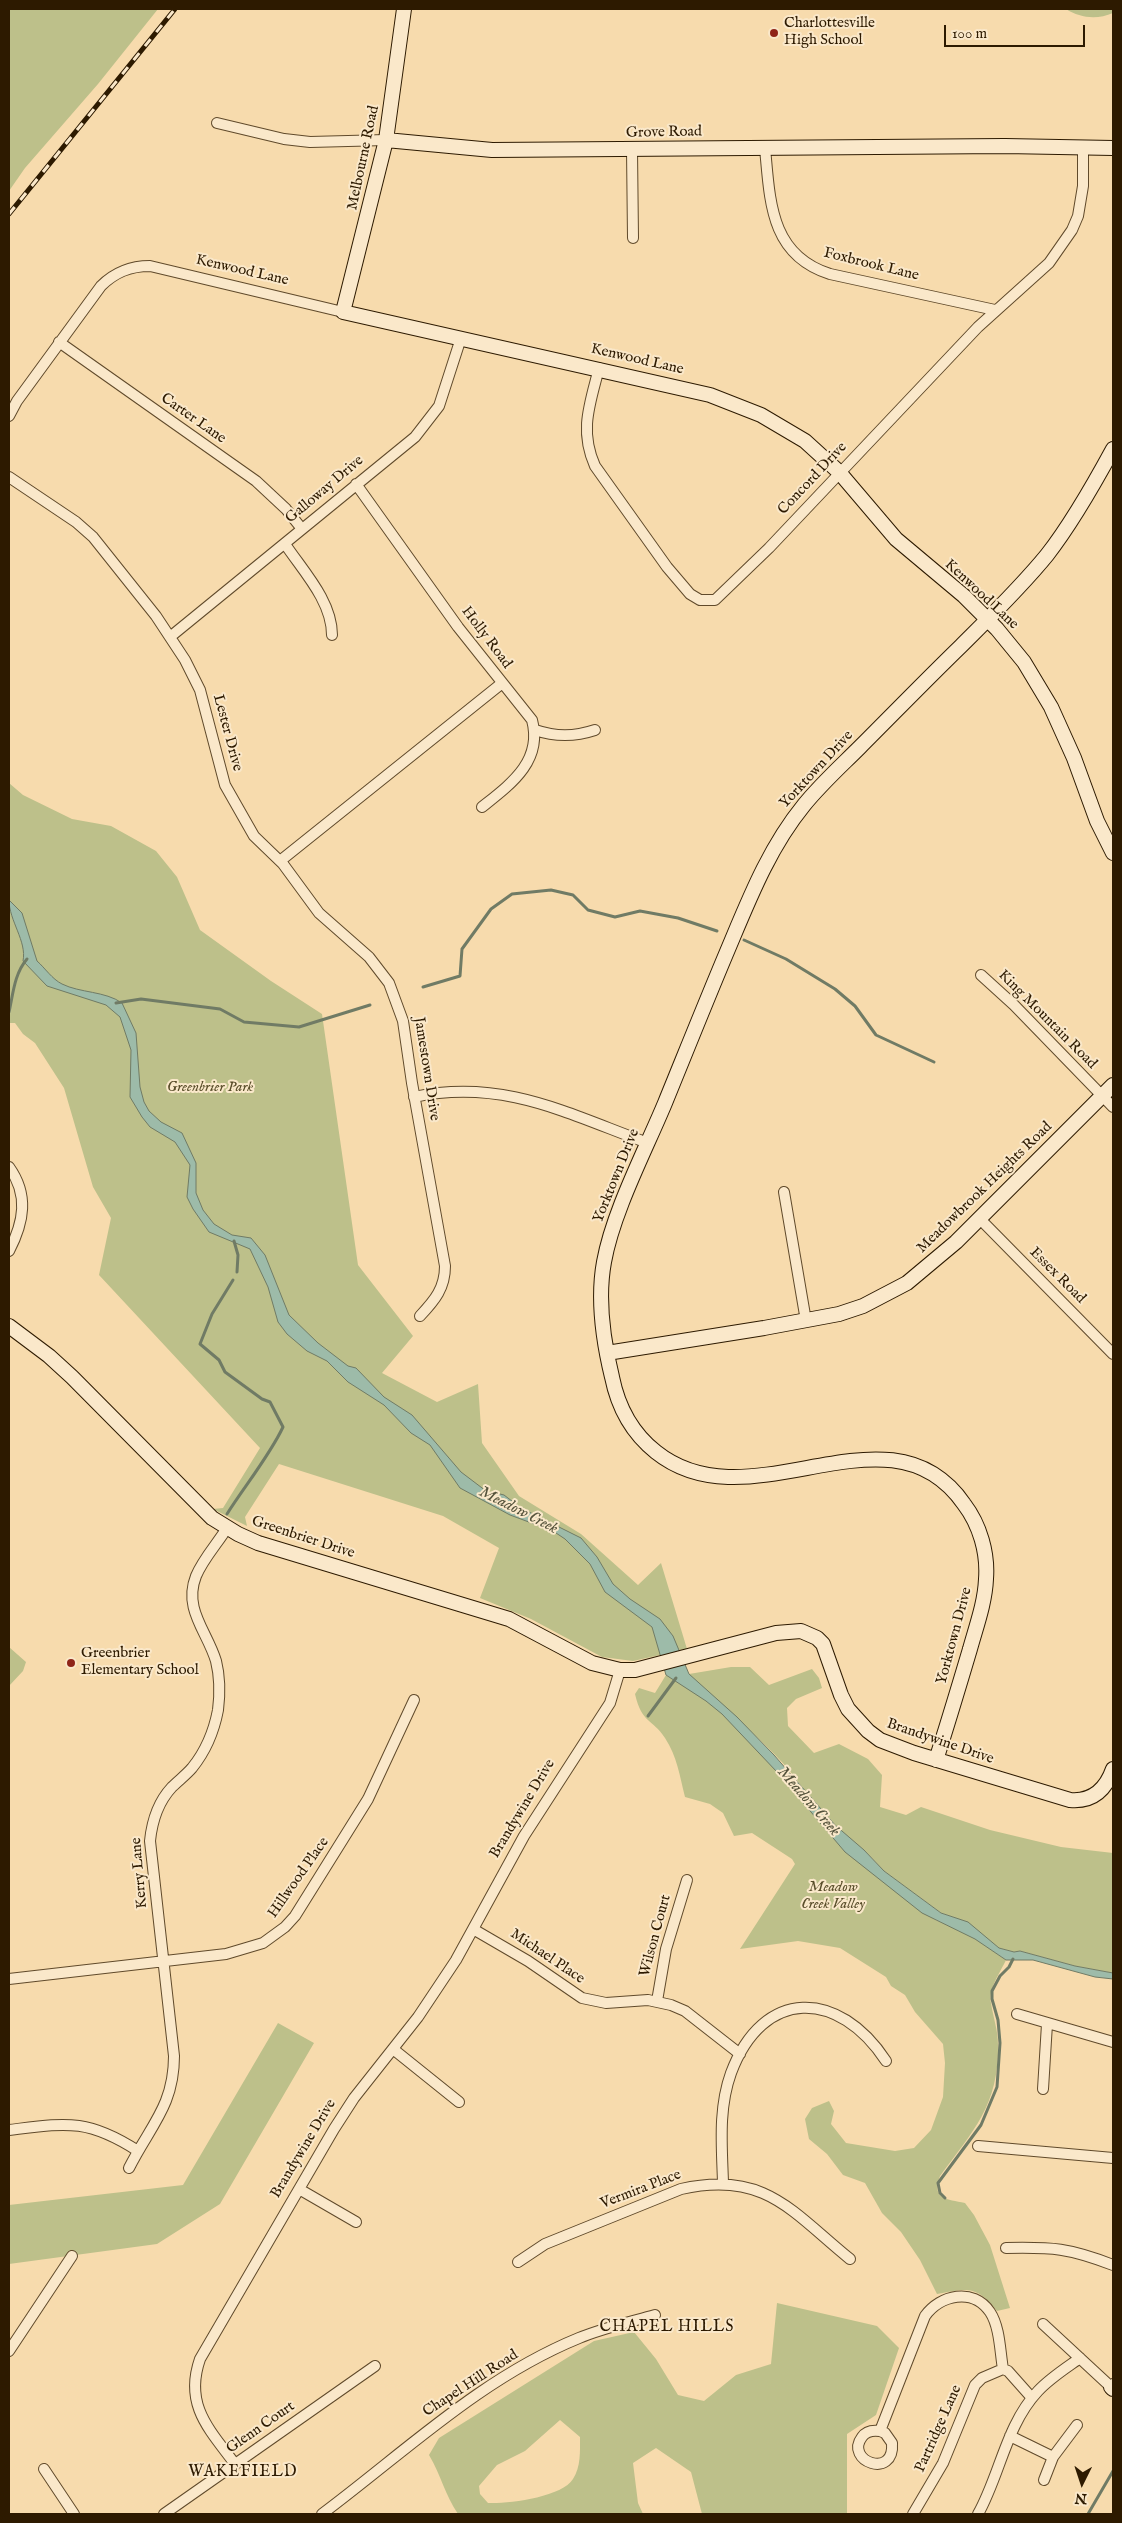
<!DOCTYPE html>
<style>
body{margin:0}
#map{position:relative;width:1122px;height:2523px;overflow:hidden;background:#f7dbad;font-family:"IM FELL English",serif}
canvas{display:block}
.frame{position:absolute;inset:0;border:10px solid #2d1a00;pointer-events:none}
.north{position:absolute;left:1057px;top:2458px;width:50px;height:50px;-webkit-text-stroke:4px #fae8ca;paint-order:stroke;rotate:184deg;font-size:14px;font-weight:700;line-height:20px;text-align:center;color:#2d1a00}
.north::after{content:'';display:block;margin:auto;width:18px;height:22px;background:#2d1a00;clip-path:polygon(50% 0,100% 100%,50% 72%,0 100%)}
.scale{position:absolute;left:944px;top:25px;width:141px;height:22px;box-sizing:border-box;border:2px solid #2d1a00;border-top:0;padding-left:6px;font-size:15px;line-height:18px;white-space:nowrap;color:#2d1a00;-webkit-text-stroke:4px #fae8ca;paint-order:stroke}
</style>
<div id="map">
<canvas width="1122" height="2523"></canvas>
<div class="frame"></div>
<div class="north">N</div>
<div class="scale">100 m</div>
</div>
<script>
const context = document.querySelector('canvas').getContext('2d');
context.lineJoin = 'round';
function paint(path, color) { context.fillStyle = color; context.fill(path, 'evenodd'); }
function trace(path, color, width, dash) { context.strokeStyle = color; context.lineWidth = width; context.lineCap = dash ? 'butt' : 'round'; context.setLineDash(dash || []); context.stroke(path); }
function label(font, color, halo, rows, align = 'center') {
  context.font = font + ' "IM FELL English",serif'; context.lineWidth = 4; context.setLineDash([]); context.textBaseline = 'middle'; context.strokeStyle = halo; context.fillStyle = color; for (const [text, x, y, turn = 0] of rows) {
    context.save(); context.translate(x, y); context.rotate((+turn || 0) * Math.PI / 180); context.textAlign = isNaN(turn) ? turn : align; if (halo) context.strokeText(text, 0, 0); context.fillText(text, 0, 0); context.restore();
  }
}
paint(new Path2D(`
 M9,9H158L98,84L25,168L9,191Z
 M1066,9H1113V13C1097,20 1080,18 1066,9Z
 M9,783L23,795L72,819L111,826L156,851L177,877L200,930L271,981L322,1014L358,1265L413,1336L382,1373L437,1402L478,1384L482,1443L519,1496L581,1534L638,1585L661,1563L687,1649L633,1661L602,1657L531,1619L480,1598L499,1548L443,1516L279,1464L245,1517L247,1526L213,1509L223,1508L260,1448L99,1275L111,1218L93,1187L64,1088L35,1043L23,1034L15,1023H9Z
 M9,1647L26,1662L23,1671L9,1686Z
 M731,1667H750L769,1685L812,1669L819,1678L822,1688L796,1699L787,1708L788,1726L814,1753L839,1744L868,1759L882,1775L880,1807L906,1815L921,1807L990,1830L1061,1847L1113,1853V1973L1075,1966L1020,1951L1014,1952L999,1948L955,1918L941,1913L884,1871L864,1850L852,1849L936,1920L981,1939L980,1942L1006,1960C1000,1973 988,1989 991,2003C993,2017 998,2030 998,2045C999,2105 973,2131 940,2176C931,2200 947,2199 965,2203L974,2215L990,2245L1010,2308L997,2311C976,2285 968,2288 937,2294L920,2260L901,2232L882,2213L865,2183L843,2175L827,2154L809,2139L805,2119L812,2108L829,2101L834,2111L831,2124L846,2143L895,2151L914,2148L931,2130L943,2097L945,2063L943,2044L915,2012L905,1995L891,1986L886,1977L840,1948L798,1941L740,1949L795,1864L792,1859L752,1833L734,1836L723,1813L710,1804L685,1797C680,1777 677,1756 665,1738C652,1718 642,1724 635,1694L639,1688L655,1693L666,1675L679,1683L680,1682L727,1715L808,1796C781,1751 725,1712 689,1674Z
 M278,2023L314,2043L220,2204L157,2244L9,2264V2205L183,2185Z
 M777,2303L877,2326L899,2348L876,2415L847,2434V2514H702L691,2472L656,2448L633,2463L638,2503L643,2514H458C445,2495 441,2475 429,2455L439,2438L594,2341L634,2332L656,2359L678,2395L704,2401L736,2375L771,2364ZM560,2420L580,2437C580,2451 581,2467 573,2479C562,2497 508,2504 488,2503L480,2494L479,2486L497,2465L525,2451Z`), '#bdc08a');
const water = new Path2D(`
 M9,900L22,913L37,961C45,968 52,979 62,984C80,993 105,991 122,1003L136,1033L140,1087L144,1102L149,1111L161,1122L182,1133L196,1163V1193L203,1210L214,1224L232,1235L251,1238L265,1255L289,1315L318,1343L348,1366L356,1368L384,1397L412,1415L461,1472L490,1494L496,1493L504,1495L521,1508L581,1538L597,1557L613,1584L630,1599L660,1619L673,1636L689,1674L737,1717L774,1755L835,1825L864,1850L884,1871L941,1913L968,1922L999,1948L1014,1952L1020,1951L1075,1966L1113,1973V1979L1095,1977L1033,1960H1006L975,1939L922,1913L845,1852L777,1772L722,1714L706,1701L666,1675L652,1627L605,1592L590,1564L565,1539L553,1531L510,1515L460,1488L430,1445L411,1433L384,1405L348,1382L327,1361L307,1351L287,1334L278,1322L268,1287L250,1249L209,1232L193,1209L187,1197L190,1165L175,1142L150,1127L142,1117L130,1097L131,1050L120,1017L106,1005L47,986L23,961C27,941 9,921 9,900Z`);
paint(water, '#9dbba9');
trace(water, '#707b65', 1);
trace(new Path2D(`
 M744,940L786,959L835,989L855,1006L876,1035L934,1062
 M423,987L460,976L462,949L491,909L512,894L551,890L573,895L588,910L615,917L640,911L678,918L717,931
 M116,1003L141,999L220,1009L244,1022L299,1027L370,1005
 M9,1012C13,995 14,974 27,959
 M234,1241L238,1255L237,1272
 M227,1514C244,1487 270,1455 283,1427L270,1402L262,1399L225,1372L219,1360L200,1344L212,1314L233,1280
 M648,1716L676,1678
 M945,2198L940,2193L938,2183L981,2125L997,2087L1000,2043L998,2020L992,1999V1991L1000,1976L1009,1967L1013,1959
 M1088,2514L1113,2471`), '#707b65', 3);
const street = new Path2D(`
 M217,123L284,139L310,142L386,140
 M765,148C770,201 770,255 830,274L995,310
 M632,150L633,238
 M59,342L256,481L286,509L302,529
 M599,368C590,404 579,430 595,466L667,567L690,594L700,600H715L769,548L978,327L1049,263L1072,230L1078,216L1083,186V148
 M9,416L17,401L101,286C115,272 130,266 150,266L343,312
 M9,477L76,522L93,537L156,616L185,660L200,690L225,785L254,836L283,864L319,913L369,957L389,983L403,1021L412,1083L445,1266C445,1288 435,1300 420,1316
 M356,484L458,627L532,720C543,761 511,784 482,807
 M285,544C303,571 332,601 332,635
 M170,637L415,437L439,406L461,338
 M535,730C556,737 574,737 595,730
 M280,861L501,684
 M981,975L1014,1005L1113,1107
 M414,1097C503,1078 568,1114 648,1143
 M9,1167C29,1195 24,1222 9,1251
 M784,1192L806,1321
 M980,1219L1113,1354
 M473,1929L528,1961L582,1998L606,2003L648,2000L671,2005L685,2011L740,2054
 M9,1979L226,1954L263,1943L285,1927L295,1916L368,1799L414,1700
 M657,2001L666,1949L687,1880
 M1017,2014L1113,2042
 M393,2049L459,2102
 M1043,2089L1047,2024
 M9,2130C66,2123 87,2118 138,2151
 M978,2146L1113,2158
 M129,2168C150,2126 174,2106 174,2056L150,1841C152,1821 158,1802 172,1787C179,1780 186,1775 192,1768C205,1752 214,1731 218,1710C220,1694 220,1677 216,1661C207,1631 183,1609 196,1576C203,1559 217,1544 227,1528
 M723,2183C722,2147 718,2109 731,2073C763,1987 839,1989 886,2061
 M299,2189L356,2222
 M1006,2248C1053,2247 1069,2248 1113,2265
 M518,2262L545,2244L681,2189C765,2170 792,2212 850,2259
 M1043,2324L1111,2387L1113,2384
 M9,2351L72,2256
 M880,2431C873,2430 866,2431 862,2437C844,2461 895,2480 892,2443L885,2433L880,2431L925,2316C940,2295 973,2287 990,2312C1000,2327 1000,2352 1003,2369L1008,2371L1032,2398
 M1010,2436L1053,2457
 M235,2464C209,2429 184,2405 200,2359L334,2129L354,2098L418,2017L456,1960L524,1836L610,1703L620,1670
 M44,2469L74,2514
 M1044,2480L1053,2457L1077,2425
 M164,2514L375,2366
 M322,2514C405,2452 481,2378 579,2338C603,2328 630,2322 655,2315
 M913,2514L943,2463L975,2385L982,2378L1003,2369
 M978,2514C1000,2475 1006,2425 1038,2391C1050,2378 1066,2368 1080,2358`);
const secondary = new Path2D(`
 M404,9L386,140L343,312L710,395L761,415L805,441L839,472L896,539L964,596L997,629L1024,662L1051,707L1074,758L1097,821L1113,853
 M386,140L492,150L1005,146L1113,148
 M9,1326L49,1356L72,1377L212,1518L238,1534L258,1543L509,1619L592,1663L620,1670H635L776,1633L801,1631L817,1638L823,1644L841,1695L848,1709L868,1731L880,1740L914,1753L1070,1800C1093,1802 1106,1789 1113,1769
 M607,1353L764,1328L839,1314L863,1306L907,1283L956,1242L1113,1085
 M936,1760C948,1723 959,1686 970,1649C976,1627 985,1603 986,1579C988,1553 980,1525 964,1504C889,1396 751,1528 656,1452C632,1433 618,1407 612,1377C603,1340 597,1300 604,1262C613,1212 645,1151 665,1103C685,1054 705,1004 726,954C748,902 768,849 804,805C821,784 841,766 860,747C894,713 927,679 961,646C991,616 1021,587 1047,555C1072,523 1094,484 1113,449
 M1111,2387L1113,2389`);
trace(street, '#604a2b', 12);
trace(secondary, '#2d1a00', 16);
trace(street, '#fae8ca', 10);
trace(secondary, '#fae8ca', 14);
const rail = new Path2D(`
 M9,214L175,9`);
trace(rail, '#2d1a00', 5);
trace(rail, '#fae8ca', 3, [9]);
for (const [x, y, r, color] of [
 [774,33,5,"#8f2418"],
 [71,1663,5,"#8f2418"]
]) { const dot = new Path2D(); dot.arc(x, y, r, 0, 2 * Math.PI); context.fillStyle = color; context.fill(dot); trace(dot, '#fae8ca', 2); }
label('15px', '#2d1a00', '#fae8ca', [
 ["Charlottesville",784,24],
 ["High School",784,41],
 ["Greenbrier",81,1654],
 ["Elementary School",81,1671]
], 'left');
label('15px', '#2d1a00', '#fae8ca', [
 ["Grove Road",664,133,-1],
 ["Melbourne Road",364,158,-78],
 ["Foxbrook Lane",871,265,14],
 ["Kenwood Lane",242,271,13],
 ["Kenwood Lane",637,360,13],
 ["Carter Lane",193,419,35],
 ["Concord Drive",813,479,-47],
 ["Galloway Drive",325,490,-40],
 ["Kenwood Lane",981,595,43],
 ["Holly Road",486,638,53],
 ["Lester Drive",227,733,75],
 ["Yorktown Drive",817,770,-47],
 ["King Mountain Road",1047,1020,45],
 ["Jamestown Drive",426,1069,81],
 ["Yorktown Drive",617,1176,-68],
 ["Meadowbrook Heights Road",985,1188,-44],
 ["Essex Road",1057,1276,45],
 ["Greenbrier Drive",303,1538,18],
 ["Yorktown Drive",955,1636,-75],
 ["Brandywine Drive",940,1742,19],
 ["Brandywine Drive",523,1809,-59],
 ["Kerry Lane",140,1873,-95],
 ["Hillwood Place",299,1878,-55],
 ["Wilson Court",656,1936,-75],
 ["Michael Place",547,1957,34],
 ["Brandywine Drive",304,2149,-59],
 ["Vermira Place",641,2190,-21],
 ["Chapel Hill Road",471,2384,-33],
 ["Glenn Court",261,2428,-35],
 ["Partridge Lane",939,2429,-66]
]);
label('italic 15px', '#584c29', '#fae8ca', [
 ["Greenbrier Park",210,1088],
 ["Meadow",833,1888],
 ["Creek Valley",833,1905]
]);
label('italic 16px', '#54523b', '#fae8ca', [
 ["Meadow Creek",518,1511,27],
 ["Meadow Creek",808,1802,49]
]);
context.letterSpacing = '1px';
label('16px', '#2d1a00', '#fae8ca', [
 ["CHAPEL HILLS",667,2328],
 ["WAKEFIELD",243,2473]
]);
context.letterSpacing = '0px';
</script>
